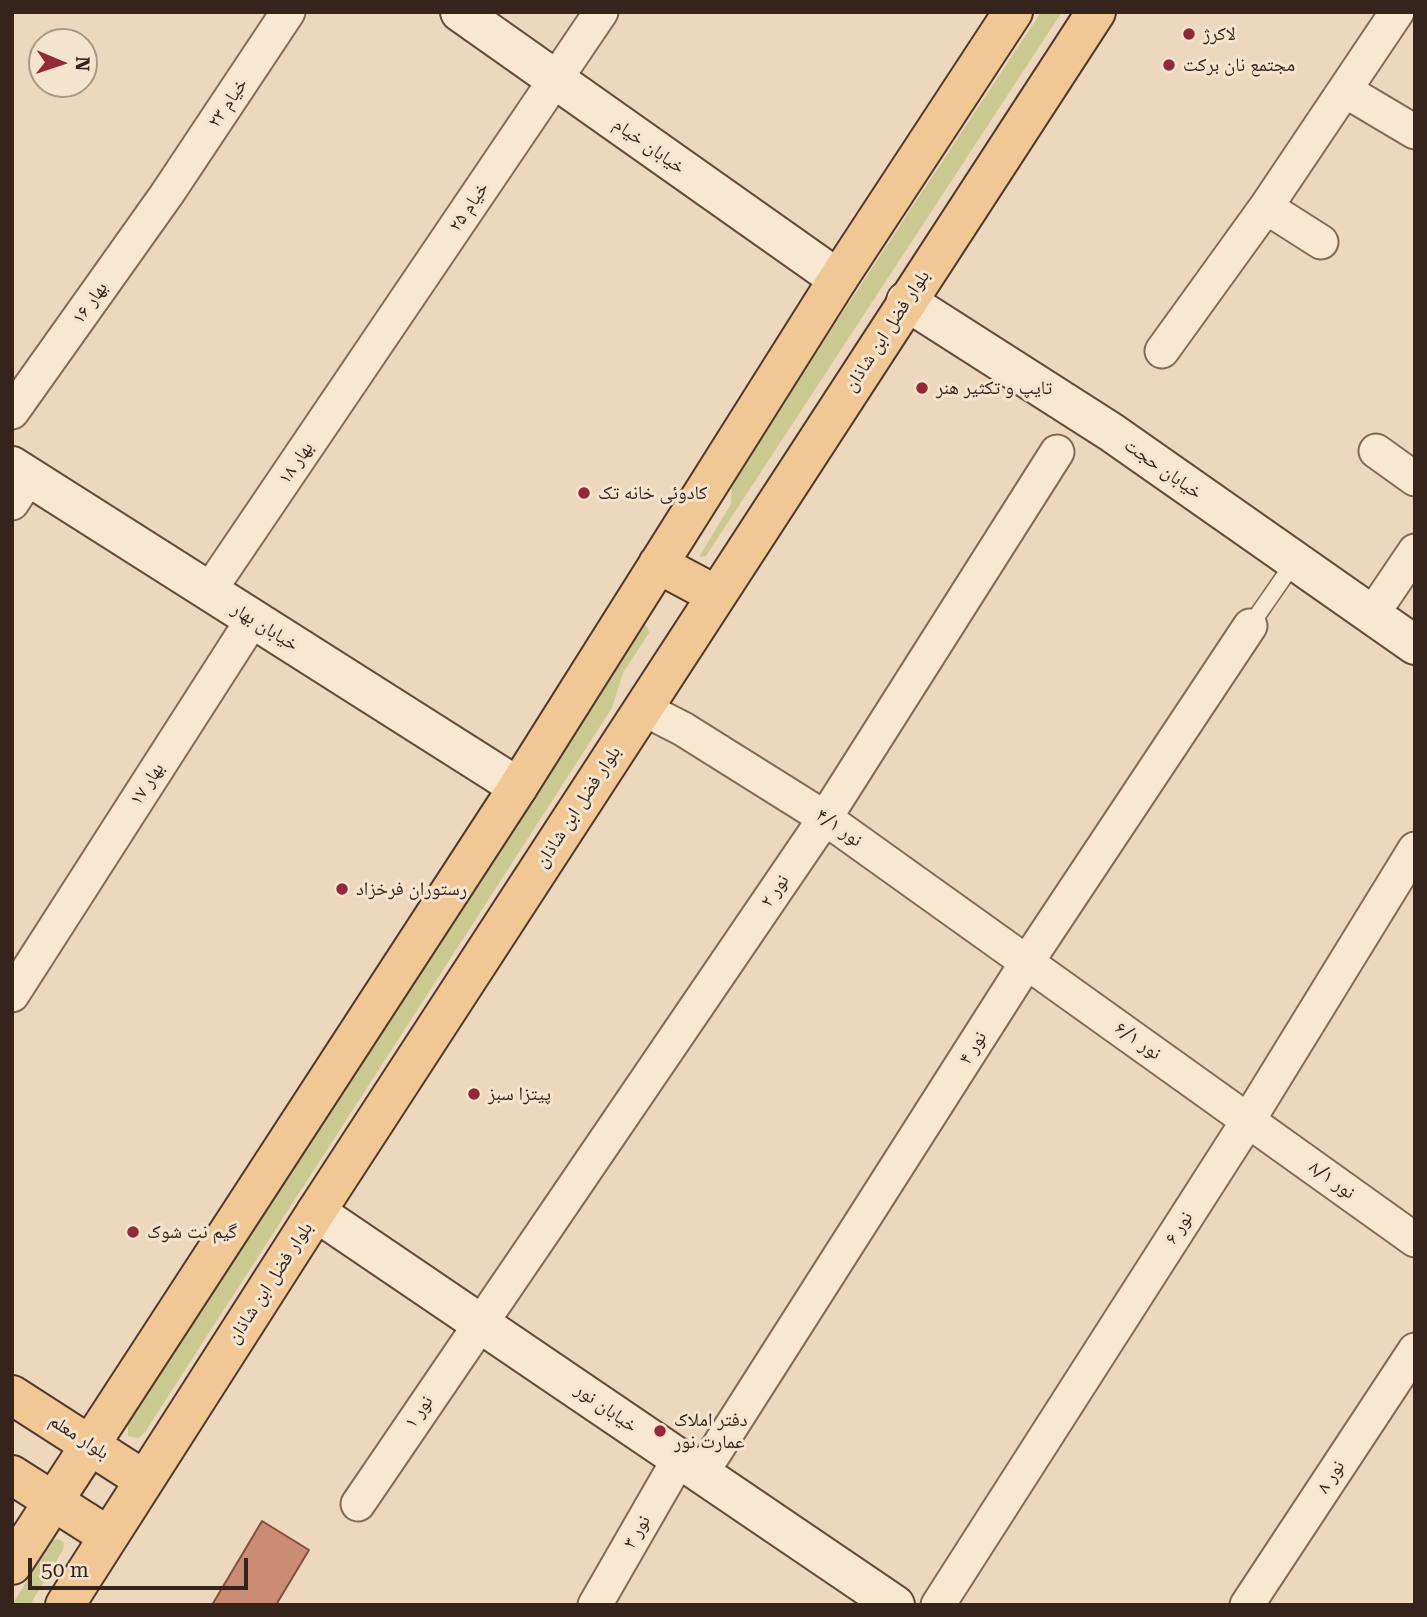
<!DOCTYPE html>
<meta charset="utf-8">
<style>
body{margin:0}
#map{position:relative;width:1427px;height:1617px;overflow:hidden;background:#edd8be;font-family:"Roboto Serif",serif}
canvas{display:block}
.frame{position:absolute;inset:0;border:14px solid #34241c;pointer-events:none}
.north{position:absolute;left:28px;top:28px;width:70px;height:70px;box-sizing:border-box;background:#f5e4cd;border:2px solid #a89786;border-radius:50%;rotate:92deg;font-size:19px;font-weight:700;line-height:28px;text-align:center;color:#34241c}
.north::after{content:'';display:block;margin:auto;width:24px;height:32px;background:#932837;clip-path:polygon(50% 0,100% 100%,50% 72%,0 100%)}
.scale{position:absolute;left:28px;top:1558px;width:220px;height:32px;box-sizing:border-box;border:4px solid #34241c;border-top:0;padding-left:9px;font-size:21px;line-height:24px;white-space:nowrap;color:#34241c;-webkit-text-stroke:5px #f5e4cd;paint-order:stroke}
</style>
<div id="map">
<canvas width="1427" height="1617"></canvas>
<div class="frame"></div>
<div class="north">N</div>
<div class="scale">50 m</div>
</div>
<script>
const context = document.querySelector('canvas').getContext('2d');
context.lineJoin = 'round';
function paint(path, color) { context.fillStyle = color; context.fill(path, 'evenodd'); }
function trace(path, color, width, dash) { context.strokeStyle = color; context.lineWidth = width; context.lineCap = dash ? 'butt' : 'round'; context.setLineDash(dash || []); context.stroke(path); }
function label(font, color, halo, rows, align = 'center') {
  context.font = font + ' "Roboto Serif","Noto Naskh Arabic",serif'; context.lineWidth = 6; context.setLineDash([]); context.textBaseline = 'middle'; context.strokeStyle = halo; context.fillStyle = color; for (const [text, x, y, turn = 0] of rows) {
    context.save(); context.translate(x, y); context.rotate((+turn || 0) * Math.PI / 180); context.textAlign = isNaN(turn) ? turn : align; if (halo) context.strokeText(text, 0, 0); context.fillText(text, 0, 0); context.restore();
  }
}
paint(new Path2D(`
 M1041,12H1062L706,556L699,557L731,504L732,480Z
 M643,625L647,626L649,633L623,673L612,708L145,1432L139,1438L128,1436V1422Z
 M58,1539L64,1542L63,1550L30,1605H12L46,1549L52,1540Z`), '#cbc992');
const building = new Path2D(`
 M262,1521L309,1550L276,1605H212Z`);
paint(building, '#cb8c74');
trace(building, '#844f3d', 2);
const lane = new Path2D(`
 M1250,626L1295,561`);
const street = new Path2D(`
 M1346,91L1415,132
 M1266,207L1321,242
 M1162,351L1266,207L1397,12
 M12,412L167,194L288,12
 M1376,451L1415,479
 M12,503L29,477
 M209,591L601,12
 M1371,616L1415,551
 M642,708L683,729L825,818L1415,1240
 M12,995L253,619
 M701,1474L1027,962L1250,626
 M358,1504L825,818L1057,452
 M595,1605L679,1459
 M938,1605L1249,1119L1415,849
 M1247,1605L1415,1350`);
const secondary = new Path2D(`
 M460,12L838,279
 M906,301L1111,432L1415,645
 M12,466L518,787
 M316,1212L895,1605`);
const primary = new Path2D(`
 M658,564L716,595
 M12,1395L144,1480
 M12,1475L108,1536
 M12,1565L518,787L838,279L1013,12
 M65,1605L316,1212L1096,12`);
trace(lane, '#856957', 19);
trace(street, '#856957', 37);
trace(secondary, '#664a3a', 42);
trace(primary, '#52382c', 42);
trace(lane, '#f8e7d1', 16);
trace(street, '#f8e7d1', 33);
trace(secondary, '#f8e7d1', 38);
trace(primary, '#f1c895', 38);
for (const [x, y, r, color] of [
 [1189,34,7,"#932837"],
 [1169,65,7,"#932837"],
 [922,388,7,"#932837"],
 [584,493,7,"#932837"],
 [342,889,7,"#932837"],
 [474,1094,7,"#932837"],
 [133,1232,7,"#932837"],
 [660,1431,7,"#932837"]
]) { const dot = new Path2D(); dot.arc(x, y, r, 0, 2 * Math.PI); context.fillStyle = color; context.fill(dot); trace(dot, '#f5e4cd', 2.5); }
label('19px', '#34241c', '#f5e4cd', [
 ["لاکرژ",1203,34],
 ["مجتمع نان برکت",1183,65],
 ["تایپ و تکثیر هنر",936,388],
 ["کادوئی خانه تک",598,493],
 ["رستوران فرخزاد",356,889],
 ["پیتزا سبز",488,1094],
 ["گیم نت شوک",147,1232],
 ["دفتر املاک",674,1420],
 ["عمارت نور",674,1442]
], 'left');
label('19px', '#34241c', '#f5e4cd', [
 ["خیام ۲۳",228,103,-56],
 ["خیابان خیام",649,146,35],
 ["خیام ۲۵",469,207,-56],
 ["بهار ۱۶",90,303,-55],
 ["بلوار فضل ابن شاذان",887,331,-57],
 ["بهار ۱۸",296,463,-56],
 ["خیابان حجت",1163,469,35],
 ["خیابان بهار",265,627,32],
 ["بهار ۱۷",147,784,-57],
 ["بلوار فضل ابن شاذان",578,807,-57],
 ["نور ۴/۱",839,828,35],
 ["نور ۲",775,891,-56],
 ["نور ۶/۱",1138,1041,35],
 ["نور ۴",973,1048,-58],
 ["نور ۸/۱",1332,1180,36],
 ["نور ۶",1179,1228,-57],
 ["بلوار فضل ابن شاذان",270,1283,-57],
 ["خیابان نور",606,1408,35],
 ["نور ۱",419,1412,-56],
 ["بلوار معلم",79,1437,33],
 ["نور ۸",1331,1477,-57],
 ["نور ۳",637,1532,-60]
]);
</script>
